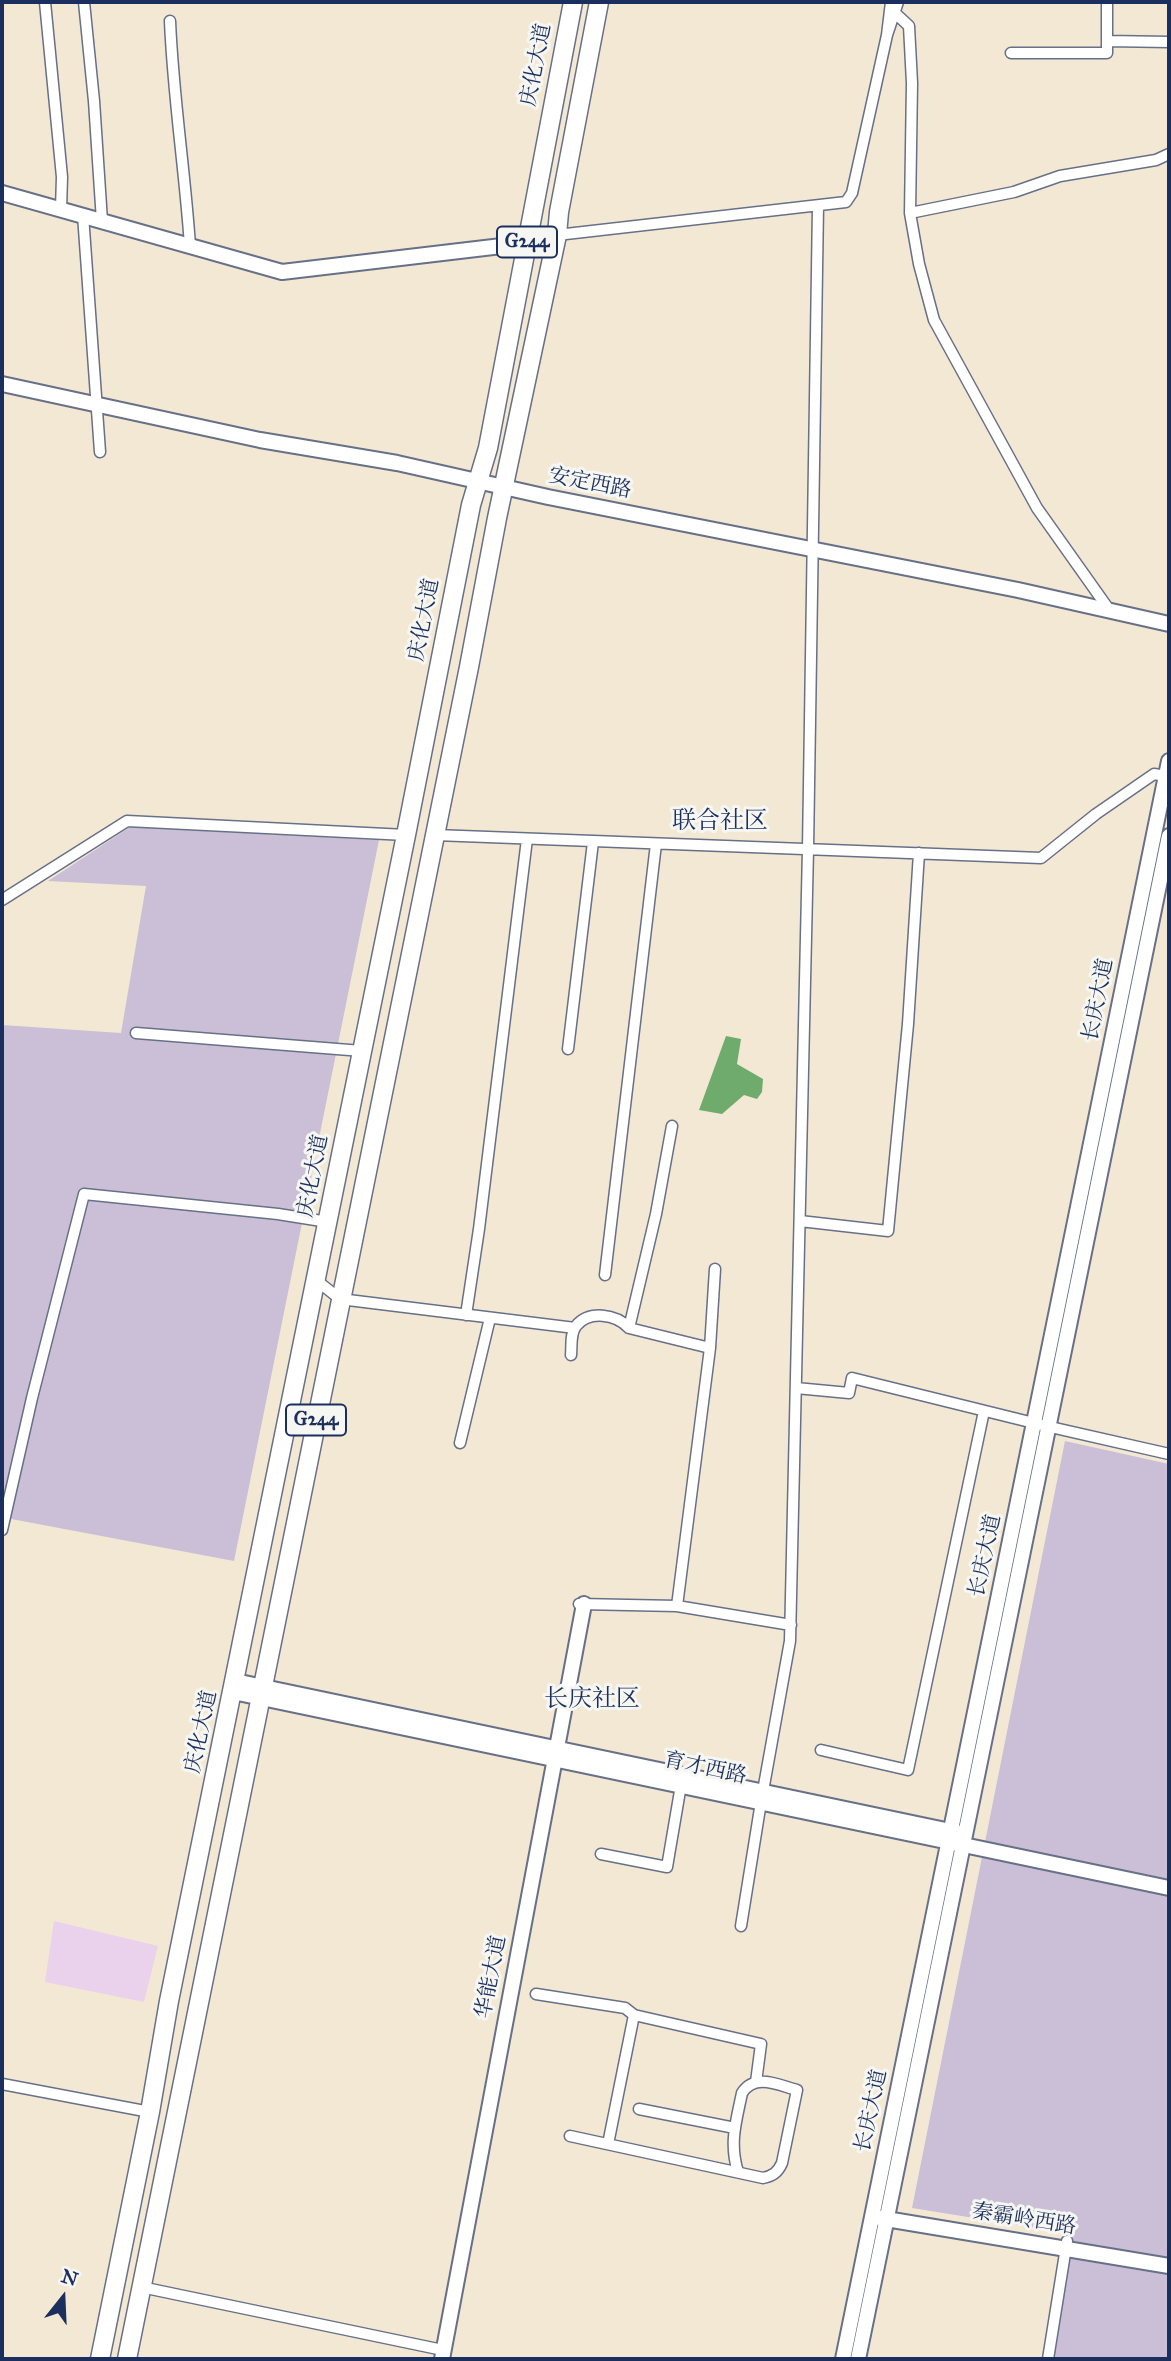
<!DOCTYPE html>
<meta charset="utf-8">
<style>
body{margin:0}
#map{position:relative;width:1171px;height:2361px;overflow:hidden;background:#f3e8d4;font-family:"IM FELL Great Primer",serif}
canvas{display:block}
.frame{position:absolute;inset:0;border:4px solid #1b2f5e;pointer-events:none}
.north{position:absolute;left:28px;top:2263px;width:70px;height:70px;-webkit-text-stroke:5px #f6f6f2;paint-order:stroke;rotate:18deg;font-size:19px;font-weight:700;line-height:28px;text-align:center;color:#1b2f5e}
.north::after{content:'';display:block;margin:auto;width:24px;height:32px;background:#1b2f5e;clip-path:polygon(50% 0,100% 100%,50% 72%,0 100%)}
</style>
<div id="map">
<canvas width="1171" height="2361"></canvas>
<div class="frame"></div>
<div class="north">N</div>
</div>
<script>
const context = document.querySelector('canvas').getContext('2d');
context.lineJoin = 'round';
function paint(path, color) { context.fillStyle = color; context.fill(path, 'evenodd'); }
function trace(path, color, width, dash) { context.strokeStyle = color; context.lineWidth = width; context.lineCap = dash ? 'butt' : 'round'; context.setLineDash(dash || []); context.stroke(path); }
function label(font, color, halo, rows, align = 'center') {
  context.font = font + ' "IM FELL Great Primer","Noto Serif SC",serif'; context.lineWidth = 6; context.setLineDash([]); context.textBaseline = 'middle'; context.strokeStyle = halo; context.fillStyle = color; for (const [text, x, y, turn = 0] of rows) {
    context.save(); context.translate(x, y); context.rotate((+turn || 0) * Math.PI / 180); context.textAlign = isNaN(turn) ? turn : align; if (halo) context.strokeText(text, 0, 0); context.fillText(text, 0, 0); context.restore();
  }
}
paint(new Path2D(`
 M54,1921L158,1946L144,2002L45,1982Z`), '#ead1ec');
paint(new Path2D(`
 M130,827L379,840L234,1561L6,1518L12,1497L2,1496V1025L121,1033L146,886L48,881Z
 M1065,1441L1169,1464V2359H1049L1067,2233L912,2208Z`), '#cabfd6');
paint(new Path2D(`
 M726,1036L741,1039L737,1064L763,1079L762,1092L757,1099L744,1095L722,1114L699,1110Z`), '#6eab6c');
const street = new Path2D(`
 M45,2L62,177L61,209
 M84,2L94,101L102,221
 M891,2L887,35L898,2
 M895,13L909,26L912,83L910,213L919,264L934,320L1037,508L1110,611
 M170,21C173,96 185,171 190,246
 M1107,41L1169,42
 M1011,53H1107V2
 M910,213L1014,192L1060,176L1156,160L1169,154
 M83,215L100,452
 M557,235L846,202L852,193L887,35
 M435,835L1041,858L1096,814L1154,774L1166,776
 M2,900L127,821L406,835
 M136,1033L362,1051
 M568,1049L593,842
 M800,1221L888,1231L908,1024L919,853
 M605,1275L656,844
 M316,1280L340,1299L575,1328
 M466,1315L479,1229L527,839
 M629,1328L656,1214L672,1126
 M571,1355C572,1345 570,1334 576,1326C589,1310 616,1314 629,1328L710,1348
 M796,1388L849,1393L852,1378L1046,1426L1169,1454
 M460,1443L490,1318
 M2,1530L32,1398L84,1194L278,1214L328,1222
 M579,1604L677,1606L791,1625
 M677,1606L710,1348L715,1269
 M821,1750L908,1770L984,1411
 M763,1791L790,1641L808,849L818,206
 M601,1854L667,1867L681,1785
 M741,1926L761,1802
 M536,1994L625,2008L634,2015L761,2044L756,2082
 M2,2084L150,2112
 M639,2109L735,2128
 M570,2136L763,2178C773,2176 778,2172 782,2163L797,2090C778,2085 755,2073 742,2093C736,2122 729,2143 738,2172
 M608,2144L634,2015
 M141,2287L438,2349
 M1048,2359L1067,2241`);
const secondary = new Path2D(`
 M2,193L282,272L527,243
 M2,384L260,440L397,463L548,497L1018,590L1169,624
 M235,1681L960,1833
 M233,1692L1169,1888
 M880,2218L1169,2266
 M442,2359L584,1604
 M843,2359L1169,761
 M858,2359L1169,836`);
const highway = new Path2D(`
 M100,2359L150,2112L169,2001L406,835L471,505L488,448L573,2
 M127,2359L469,667L497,518L557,235L559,212L599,2`);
trace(street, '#677087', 13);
trace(secondary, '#677087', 18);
trace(highway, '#677087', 21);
trace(street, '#fff', 10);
trace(secondary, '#fff', 14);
trace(highway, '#fff', 18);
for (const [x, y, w] of [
 [527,242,60],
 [316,1420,60]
]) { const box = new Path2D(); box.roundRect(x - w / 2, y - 15.5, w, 31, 5); context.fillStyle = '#f6f6f2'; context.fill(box); trace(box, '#1b2f5e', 2); }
label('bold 19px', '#1b2f5e', null, [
 ["G244",527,242],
 ["G244",316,1420]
]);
label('21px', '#1b2f5e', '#f6f6f2', [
 ["庆化大道",537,65,-79],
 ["安定西路",590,484,11],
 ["庆化大道",425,620,-79],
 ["长庆大道",1099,1000,-79],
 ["庆化大道",314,1176,-79],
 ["长庆大道",986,1556,-78],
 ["庆化大道",202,1732,-78],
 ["育才西路",705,1769,12],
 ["华能大道",492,1977,-79],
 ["长庆大道",872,2111,-78],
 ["秦霸岭西路",1024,2220,9]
]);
label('24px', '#1b2f5e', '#f6f6f2', [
 ["联合社区",720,822],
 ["长庆社区",592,1700]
]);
</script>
